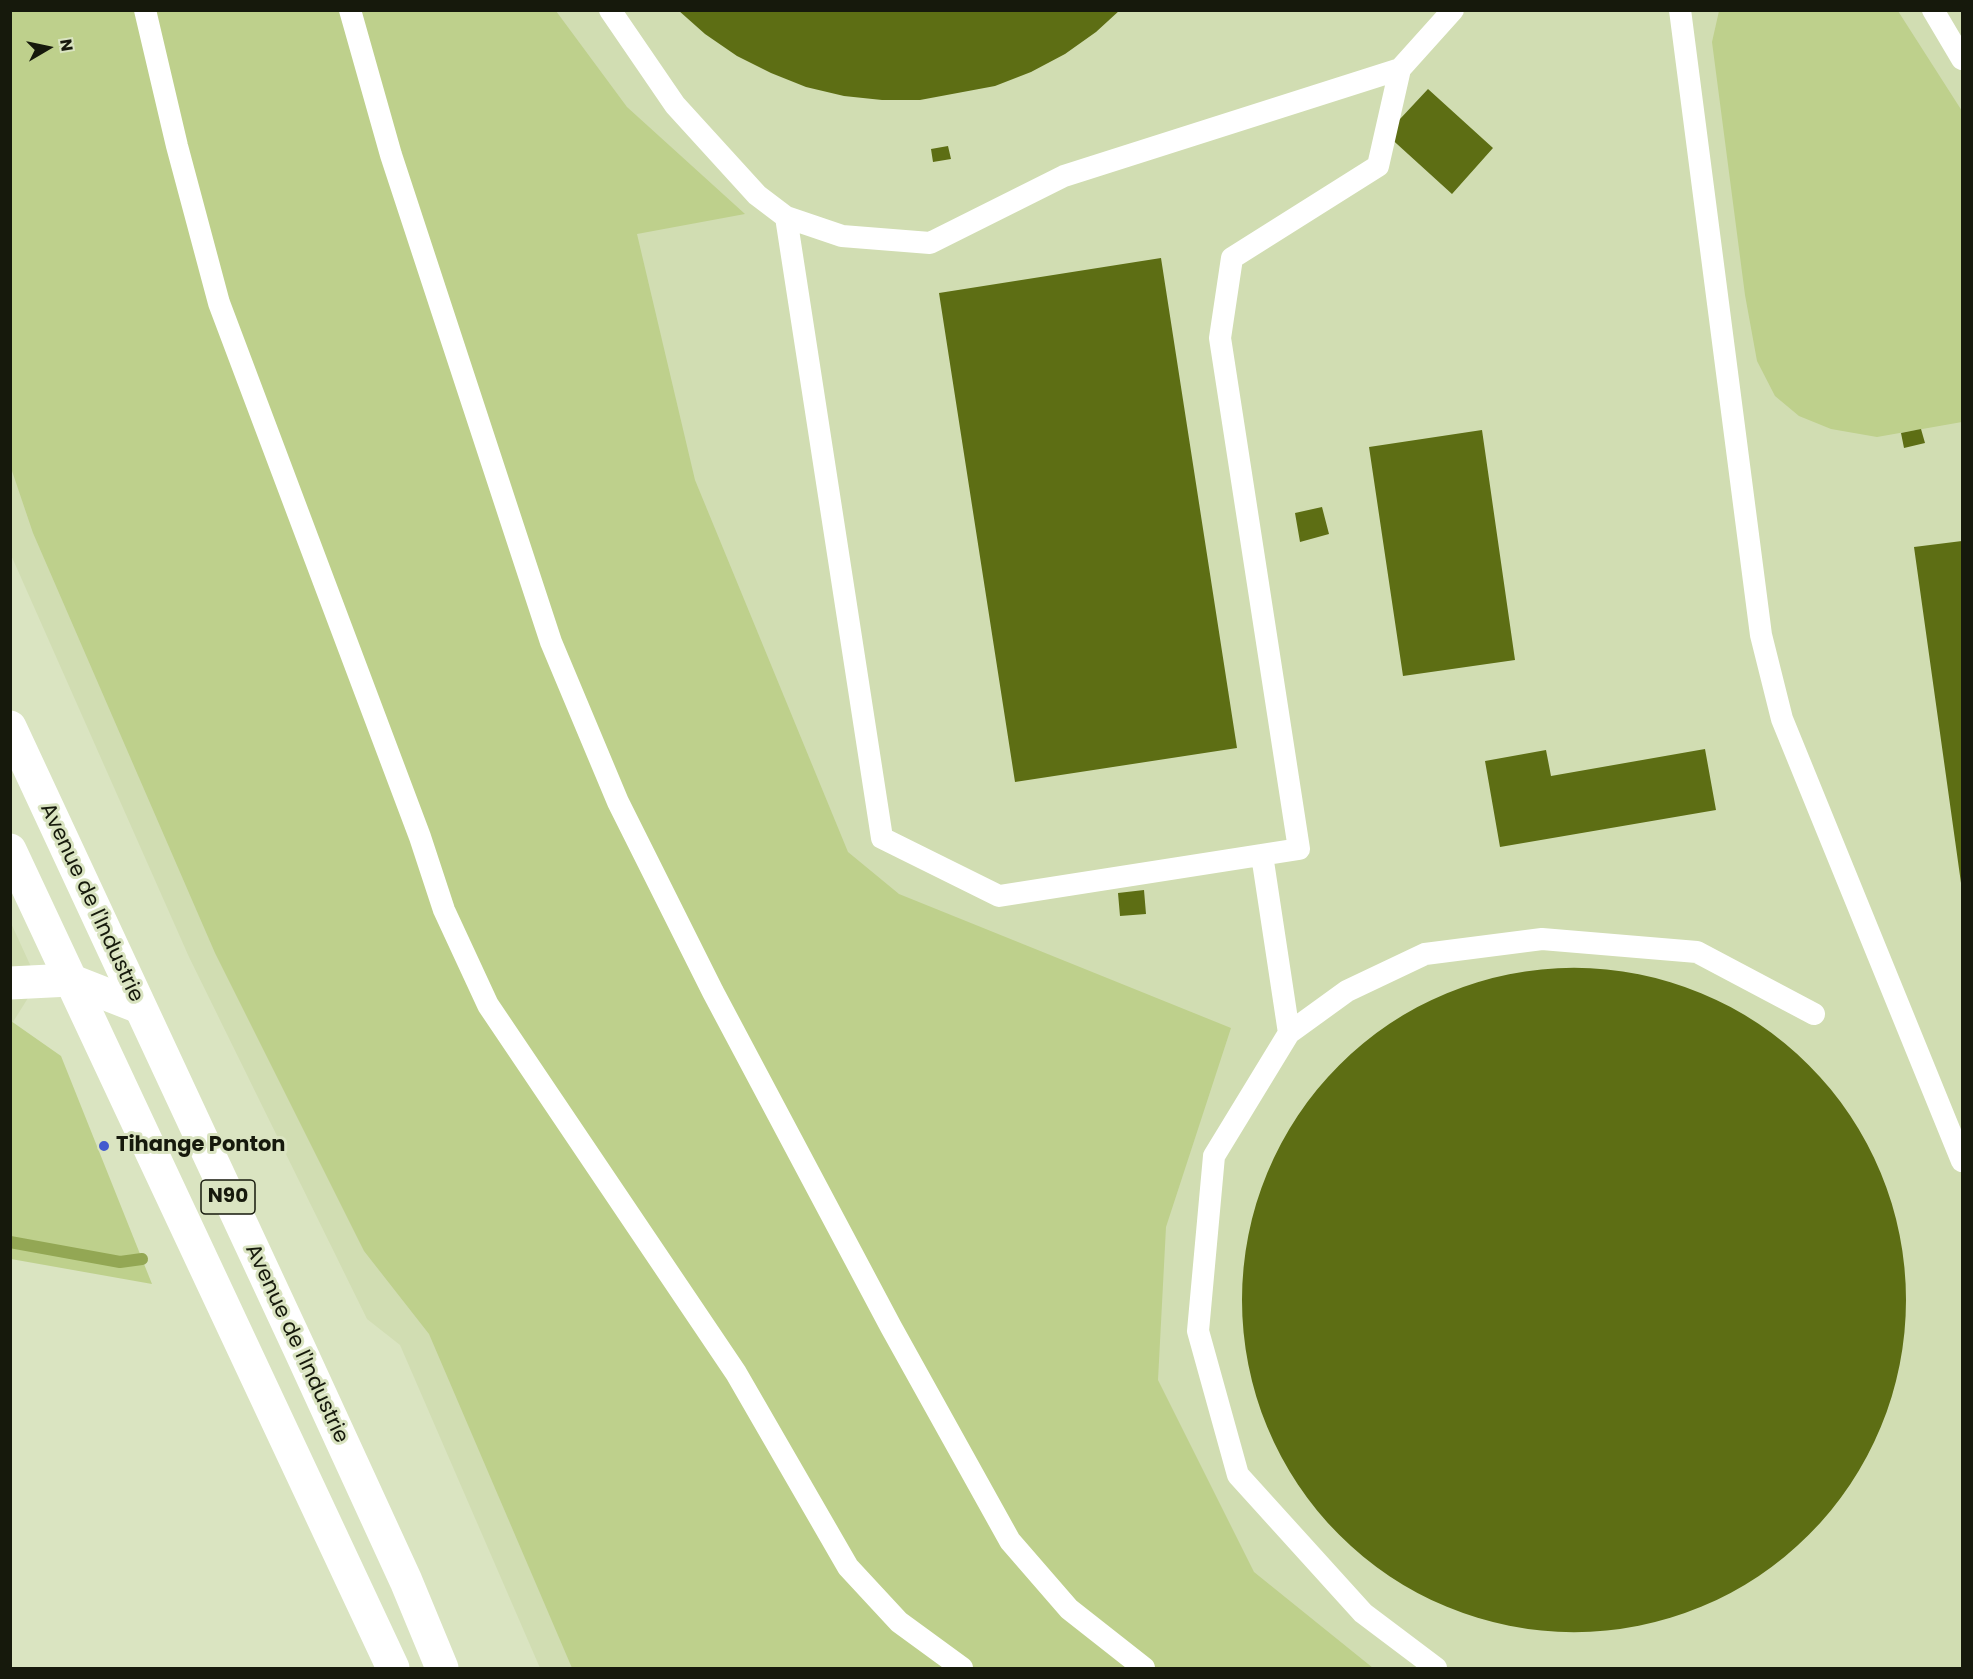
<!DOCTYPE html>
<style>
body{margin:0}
#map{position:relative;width:1973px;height:1679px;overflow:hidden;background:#dae4c1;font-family:Poppins,sans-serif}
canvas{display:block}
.frame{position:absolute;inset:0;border:12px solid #16190c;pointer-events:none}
.north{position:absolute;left:18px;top:18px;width:60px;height:60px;-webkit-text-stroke:4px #dae4c1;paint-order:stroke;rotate:81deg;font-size:16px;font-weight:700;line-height:24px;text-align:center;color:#16190c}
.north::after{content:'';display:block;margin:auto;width:21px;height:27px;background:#16190c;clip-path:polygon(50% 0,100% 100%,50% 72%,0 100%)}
</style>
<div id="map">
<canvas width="1973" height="1679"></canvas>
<div class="frame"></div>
<div class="north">N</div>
</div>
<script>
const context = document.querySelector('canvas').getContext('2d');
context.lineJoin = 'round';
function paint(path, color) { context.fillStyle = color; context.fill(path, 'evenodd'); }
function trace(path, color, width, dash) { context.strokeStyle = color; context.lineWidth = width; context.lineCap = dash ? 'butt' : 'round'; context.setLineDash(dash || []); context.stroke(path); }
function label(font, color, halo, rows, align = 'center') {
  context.font = font + ' Poppins,sans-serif'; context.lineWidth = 6; context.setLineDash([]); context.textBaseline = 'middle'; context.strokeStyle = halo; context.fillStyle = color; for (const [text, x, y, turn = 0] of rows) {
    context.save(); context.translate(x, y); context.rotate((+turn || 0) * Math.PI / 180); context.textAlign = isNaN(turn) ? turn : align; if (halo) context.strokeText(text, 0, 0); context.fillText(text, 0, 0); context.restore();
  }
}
paint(new Path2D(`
 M10,11H1962V1668H540L400,1345L367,1319L189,957L11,555Z
 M10,921L38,982L13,1022L10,1021Z`), '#d1ddb2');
paint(new Path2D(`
 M10,11H556L627,107L745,214L637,234L695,480L848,852L899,894L1231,1028L1166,1227L1158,1380L1254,1572L1373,1668H572L429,1334L364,1251L215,953L33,533L11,468Z
 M1719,11H1898L1962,111V422L1877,437L1831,429L1799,416L1775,396L1757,361L1745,295L1712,42Z
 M11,1021L61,1056L152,1284L11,1259Z`), '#bed08c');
trace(new Path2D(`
 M10,1242L120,1262L142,1259`), '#93a754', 12);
paint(new Path2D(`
 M678,10H1120L1096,32L1065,54L1031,72L995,86L920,100H882L844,96L806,87L771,73L737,56L705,34Z
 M1428,89L1493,148L1452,194L1386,134Z
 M948,146L951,159L933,162L931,149Z
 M1161,258L1237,748L1015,782L939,293Z
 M1921,429L1925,443L1904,448L1901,433Z
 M1482,430L1515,660L1403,676L1369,447Z
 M1322,507L1329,534L1300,542L1295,513Z
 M1962,541V883H1961L1914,547Z
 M1705,749L1716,810L1500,847L1485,761L1546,750L1551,776Z
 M1144,890L1146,914L1120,916L1118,893Z
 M1242 1300a332 332 0 1 1 664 0a332 332 0 1 1-664 0Z`), '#5d6e14');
trace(new Path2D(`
 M145,10L177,146L219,303L420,837L444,910L488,1005L736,1373L848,1567L899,1622L962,1668
 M350,10L391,155L551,642L618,802L713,992L891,1327L1010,1541L1069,1609L1144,1668
 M610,10L675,105L757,195L786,217L842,236L930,243L1064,176L1400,69
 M1680,10L1761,635L1782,719L1962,1161
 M1933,10L1962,59
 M786,217L882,838L999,896L1299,849L1220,338L1232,258L1378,166L1400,69L1453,10
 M1262,855L1289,1033
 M1436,1668L1363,1613L1238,1475L1198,1331L1214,1156L1289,1033L1347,991L1425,954L1542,939L1697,952L1814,1014`), '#fff', 22);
trace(new Path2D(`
 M10,983L70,980L139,1007`), '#fff', 33);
trace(new Path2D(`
 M10,727L300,1350L406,1581L442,1668
 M10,850L393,1668`), '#fff', 33);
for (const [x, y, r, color] of [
 [104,1146,6,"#435ace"]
]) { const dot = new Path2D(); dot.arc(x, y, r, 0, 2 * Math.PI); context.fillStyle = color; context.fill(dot); trace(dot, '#dae4c1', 2); }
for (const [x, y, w] of [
 [228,1197,54]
]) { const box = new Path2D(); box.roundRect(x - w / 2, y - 17, w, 34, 4.5); context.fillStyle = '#dae4c1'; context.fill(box); trace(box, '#16190c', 1.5); }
label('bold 20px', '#16190c', null, [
 ["N90",228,1197]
]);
label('21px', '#16190c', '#dae4c1', [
 ["Avenue de l'Industrie",91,903,65],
 ["Avenue de l'Industrie",296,1344,65]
]);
label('bold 21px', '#16190c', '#dae4c1', [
 ["Tihange Ponton",116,1146]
], 'left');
</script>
